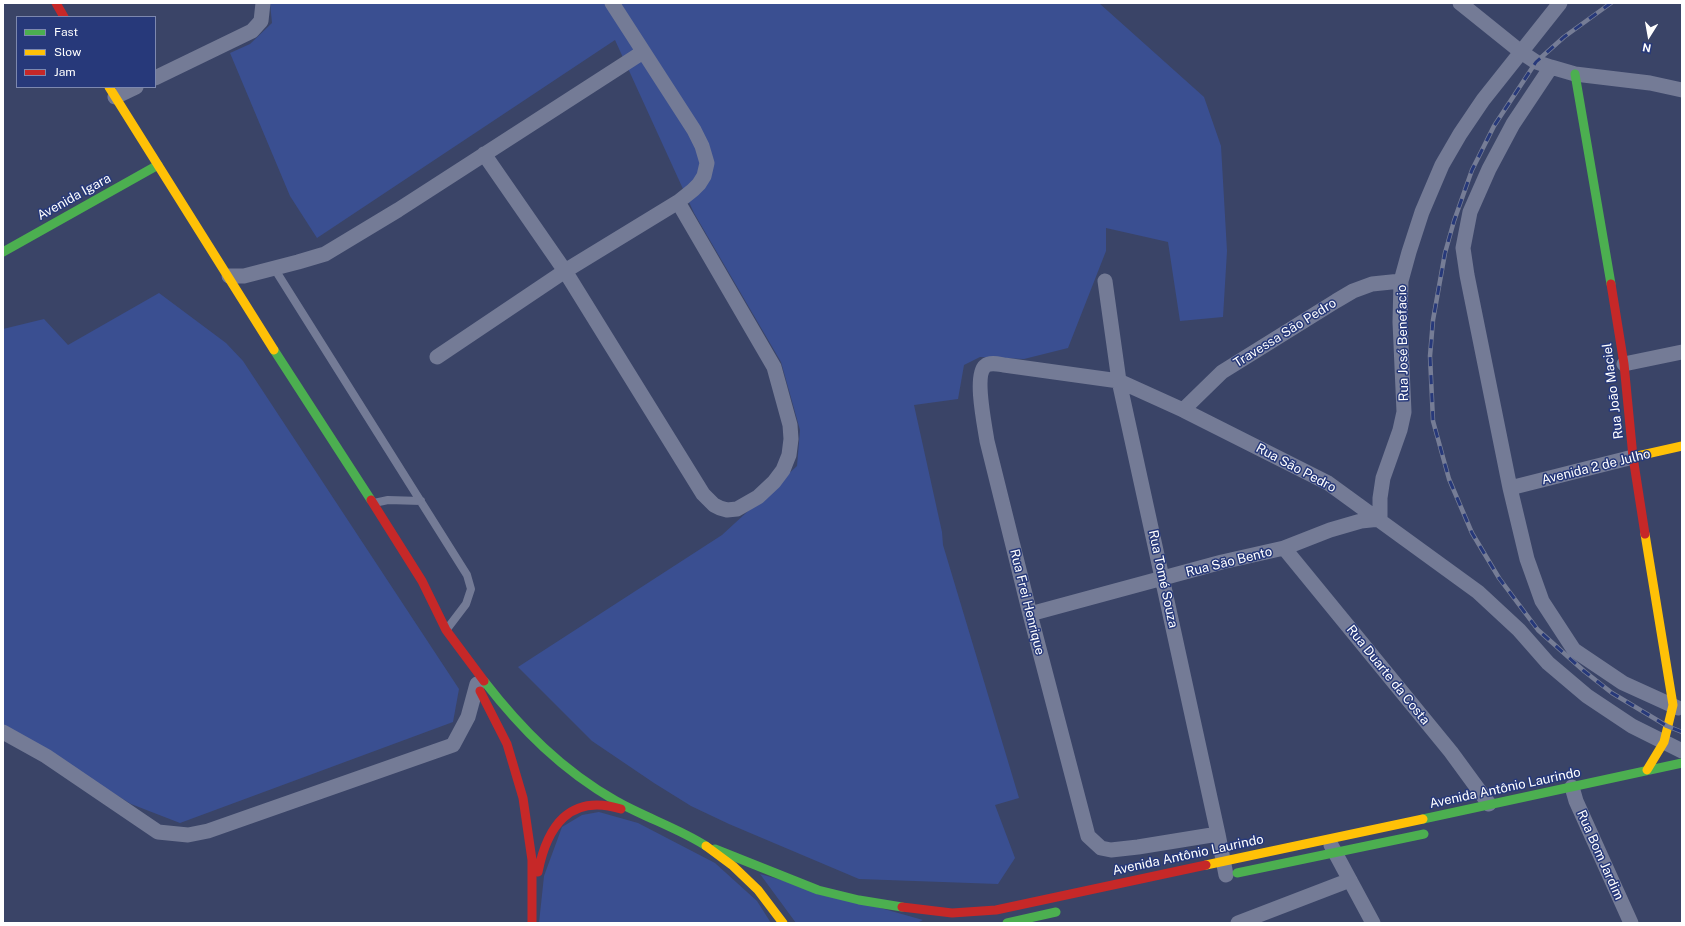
<!DOCTYPE html>
<meta charset="utf-8">
<style>
body{margin:0}
#map{position:relative;width:1685px;height:926px;overflow:hidden;background:#3a4467;font-family:"Public Sans",sans-serif}
canvas{display:block}
.frame{position:absolute;inset:0;border:4px solid #fff;pointer-events:none}
.legend{position:absolute;left:16px;top:16px;width:140px;height:72px;box-sizing:border-box;background:#27397a;border:1px solid #7d88af;margin:0;padding:5px 7px;list-style:none;font-size:12px;color:#fff}
.legend li{display:flex;align-items:center;gap:8px;height:20px}
.legend b{width:20px;border:1px solid #7d88af}
.north{position:absolute;left:1629px;top:16px;width:40px;height:40px;-webkit-text-stroke:3px #27397a;paint-order:stroke;rotate:191deg;font-size:11px;font-weight:700;line-height:16px;text-align:center;color:#fff}
.north::after{content:'';display:block;margin:auto;width:14px;height:18px;background:#fff;clip-path:polygon(50% 0,100% 100%,50% 72%,0 100%)}
</style>
<div id="map">
<canvas width="1685" height="926"></canvas>
<div class="frame"></div>
<ul class="legend">
<li><b style="height:5px;background:#4caf50"></b>Fast</li>
<li><b style="height:5px;background:#ffc107"></b>Slow</li>
<li><b style="height:5px;background:#c62828"></b>Jam</li>
</ul>
<div class="north">N</div>
</div>
<script>
const context = document.querySelector('canvas').getContext('2d');
context.lineJoin = 'round';
function paint(path, color) { context.fillStyle = color; context.fill(path, 'evenodd'); }
function trace(path, color, width, dash) { context.strokeStyle = color; context.lineWidth = width; context.lineCap = dash ? 'butt' : 'round'; context.setLineDash(dash || []); context.stroke(path); }
function label(font, color, halo, rows, align = 'center') {
  context.font = font + ' "Public Sans",sans-serif'; context.lineWidth = 3; context.setLineDash([]); context.textBaseline = 'middle'; context.strokeStyle = halo; context.fillStyle = color; for (const [text, x, y, turn = 0] of rows) {
    context.save(); context.translate(x, y); context.rotate((+turn || 0) * Math.PI / 180); context.textAlign = isNaN(turn) ? turn : align; if (halo) context.strokeText(text, 0, 0); context.fillText(text, 0, 0); context.restore();
  }
}
paint(new Path2D(`
 M270,3H1099L1204,97L1221,146L1227,251L1223,317L1180,321L1168,242L1106,228V251L1068,348L1024,359L980,357L964,365L958,399L914,405L942,532L943,545L1019,798L995,805L1015,858L998,884L859,879L729,824L691,806L654,783L592,741L518,667L722,535L797,466L800,430L781,362L694,213L615,40L317,238L290,196L230,53L250,44L272,23Z
 M159,293L226,343L243,361L459,689L453,722L180,823L131,804L3,725V329L44,319L68,345Z
 M599,812L638,823L715,863L757,901L771,923H539L544,876L562,827L582,815Z
 M760,874L923,920L917,923H796Z`), '#3a4f91');
trace(new Path2D(`
 M274,268L467,575L471,589L466,604L447,629
 M374,503L388,500L421,501`), '#747b96', 8);
trace(new Path2D(`
 M1460,3L1521,52L1536,62L1551,67L1575,74L1650,83L1682,90
 M1551,67L1513,124L1489,169L1470,212L1463,248L1467,275L1510,488L1527,559L1542,601L1574,650L1623,683L1678,708
 M155,78L252,31L261,21L263,3
 M115,97L136,87
 M484,154L565,271L703,494L714,505L720,508L727,510L737,509L758,497L774,482L783,470L789,455L791,439L790,425L774,367L678,202
 M229,276H244L298,262L325,254L398,210L643,52
 M1105,281L1119,381L1218,834L1226,875
 M437,357L565,271L678,202L693,190L699,184L704,176L707,163L702,146L694,130L612,3
 M1624,364L1682,352
 M1183,410L1222,372L1336,301L1353,291L1372,284L1401,281
 M1510,488L1633,457
 M1284,548L1451,752L1489,804
 M1030,614L1222,562L1284,548L1330,530L1361,521L1380,519V498L1383,478L1400,430L1404,412L1400,322L1401,281L1409,252L1422,212L1442,165L1460,134L1483,100L1560,3
 M3,732L46,756L158,832L188,835L208,831L453,745L468,717L477,684
 M1572,787L1576,801L1631,923
 M1218,834L1138,847L1111,850L1101,848L1088,836L1030,614L987,441C985,427 974,376 985,366C990,362 998,364 1004,365L1119,381L1183,410L1328,483L1478,592L1519,630L1548,663L1587,696L1632,726L1682,751
 M1331,845L1373,923
 M1238,923L1350,880`), '#747b96', 15);
trace(new Path2D(`
 M1575,74L1611,284
 M3,252L158,165
 M274,350L371,500
 M484,681C522,730 562,770 616,801C644,817 680,829 706,846
 M1423,819L1682,763
 M715,849L818,890L859,900L902,907
 M1237,873L1424,834
 M1007,923L1056,912`), '#4caf50', 9);
trace(new Path2D(`
 M109,87L274,350
 M1633,457L1682,446
 M1645,534L1673,705L1664,742L1647,770
 M706,846L733,866L758,890L783,923
 M1206,865L1423,819`), '#ffc107', 9);
trace(new Path2D(`
 M56,3L64,17
 M1611,284L1624,364L1633,457L1645,534
 M371,500L422,581L446,630L484,681
 M480,691L507,744L523,798L532,860V923
 M538,872C547,827 569,793 621,809
 M902,907L952,913L996,910L1206,865`), '#c62828', 9);
const rail = new Path2D(`
 M1611,3L1564,37L1536,62L1494,126L1472,170L1454,221L1445,253L1433,320L1430,356L1433,421L1449,479L1472,533L1499,578L1538,630L1584,671L1612,693L1667,726L1682,732`);
trace(rail, '#767d96', 4.5);
trace(rail, '#27397a', 3, [9]);
label('13px', '#fff', '#27397a', [
 ["Avenida Igara",74,197,-29],
 ["Travessa São Pedro",1285,333,-32],
 ["Rua José Benefacio",1403,343,-91],
 ["Rua João Maciel",1613,391,-97],
 ["Avenida 2 de Julho",1596,467,-14],
 ["Rua São Pedro",1296,468,28],
 ["Rua São Bento",1229,562,-14],
 ["Rua Tomé Souza",1163,579,78],
 ["Rua Frei Henrique",1027,602,76],
 ["Rua Duarte da Costa",1388,675,51],
 ["Avenida Antônio Laurindo",1505,788,-12],
 ["Avenida Antônio Laurindo",1188,855,-12],
 ["Rua Bom Jardim",1600,855,66]
]);
</script>
